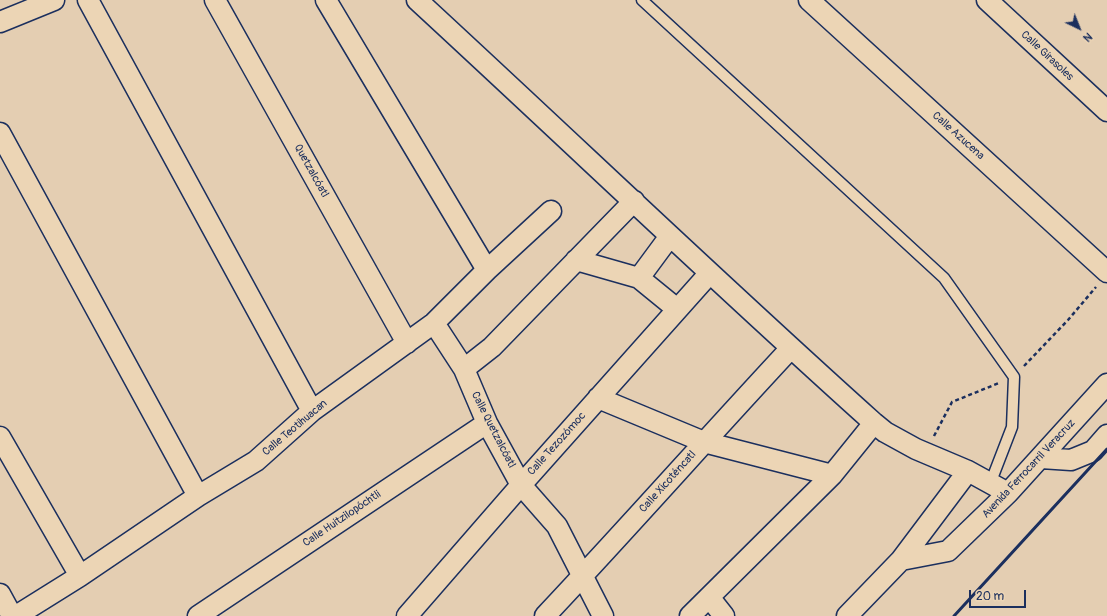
<!DOCTYPE html>
<meta charset="utf-8">
<style>
body{margin:0}
#map{position:relative;width:1107px;height:616px;overflow:hidden;background:#e4ceb2;font-family:Pangolin,sans-serif}
canvas{display:block}
.north{position:absolute;left:1059px;top:8px;width:40px;height:40px;-webkit-text-stroke:3px #ecd5b5;paint-order:stroke;rotate:137deg;font-size:11px;font-weight:700;line-height:16px;text-align:center;color:#1b2f5e}
.north::after{content:'';display:block;margin:auto;width:14px;height:18px;background:#1b2f5e;clip-path:polygon(50% 0,100% 100%,50% 72%,0 100%)}
.scale{position:absolute;left:969px;top:590px;width:57px;height:18px;box-sizing:border-box;border:2px solid #1b2f5e;border-top:0;padding-left:5px;font-size:12px;line-height:14px;white-space:nowrap;color:#1b2f5e;-webkit-text-stroke:3px #ecd5b5;paint-order:stroke}
</style>
<div id="map">
<canvas width="1107" height="616"></canvas>
<div class="north">N</div>
<div class="scale">20 m</div>
</div>
<script>
const context = document.querySelector('canvas').getContext('2d');
context.lineJoin = 'round';
function trace(path, color, width, dash) { context.strokeStyle = color; context.lineWidth = width; context.lineCap = dash ? 'butt' : 'round'; context.setLineDash(dash || []); context.stroke(path); }
function label(font, color, halo, rows, align = 'center') {
  context.font = font + ' Pangolin,sans-serif'; context.lineWidth = 3.5; context.setLineDash([]); context.textBaseline = 'middle'; context.strokeStyle = halo; context.fillStyle = color; for (const [text, x, y, turn = 0] of rows) {
    context.save(); context.translate(x, y); context.rotate((+turn || 0) * Math.PI / 180); context.textAlign = isNaN(turn) ? turn : align; if (halo) context.strokeText(text, 0, 0); context.fillText(text, 0, 0); context.restore();
  }
}
const lane = new Path2D(`
 M642,0L944,278L1014,377L1012,427L990,484`);
const street = new Path2D(`
 M88,0L312,411
 M215,0L407,343
 M326,0L487,270
 M417,0C570,141 720,285 874,423L885,432L916,449L968,471L1008,493
 M809,0L1107,272
 M987,0L1107,111
 M0,22L54,0
 M0,133L198,496
 M576,260L639,278L677,309
 M639,278L670,236
 M434,323L464,369L487,423L521,485L557,526L603,616
 M464,369L492,347L634,201
 M598,398L704,442L832,475
 M0,437L80,576
 M1041,458L1071,460L1093,451L1107,435
 M901,560L948,551L1008,493L1107,384
 M0,594L12,616
 M709,597L724,616
 M16,616L80,576L198,496L256,461L312,411L434,323L487,270L551,211
 M198,616L487,423
 M407,616L521,485L709,274
 M545,616C628,528 708,437 791,348
 M690,616L832,475L874,423
 M847,616L901,560L968,471`);
trace(lane, '#1b2f5e', 13);
trace(street, '#1b2f5e', 23);
trace(new Path2D(`
 M1024,366L1068,320L1096,287
 M934,436L952,402L999,383`), '#1b2f5e', 2.5, [4, 3]);
trace(lane, '#ecd5b5', 10);
trace(street, '#ecd5b5', 20);
trace(new Path2D(`
 M954,616L1107,449`), '#1b2f5e', 3);
label('11px', '#1b2f5e', '#ecd5b5', [
 ["Calle Girasoles",1047,56,43],
 ["Calle Azucena",958,136,42],
 ["Quetzalcóatl",311,171,61],
 ["Calle Teotihuacan",295,428,-40],
 ["Calle Quetzalcóatl",493,430,63],
 ["Calle Tezozómoc",557,444,-48],
 ["Avenida Ferrocarril Veracruz",1029,469,-47],
 ["Calle Xicoténcatl",668,482,-48],
 ["Calle Huitzilopóchtli",342,519,-34]
]);
</script>
